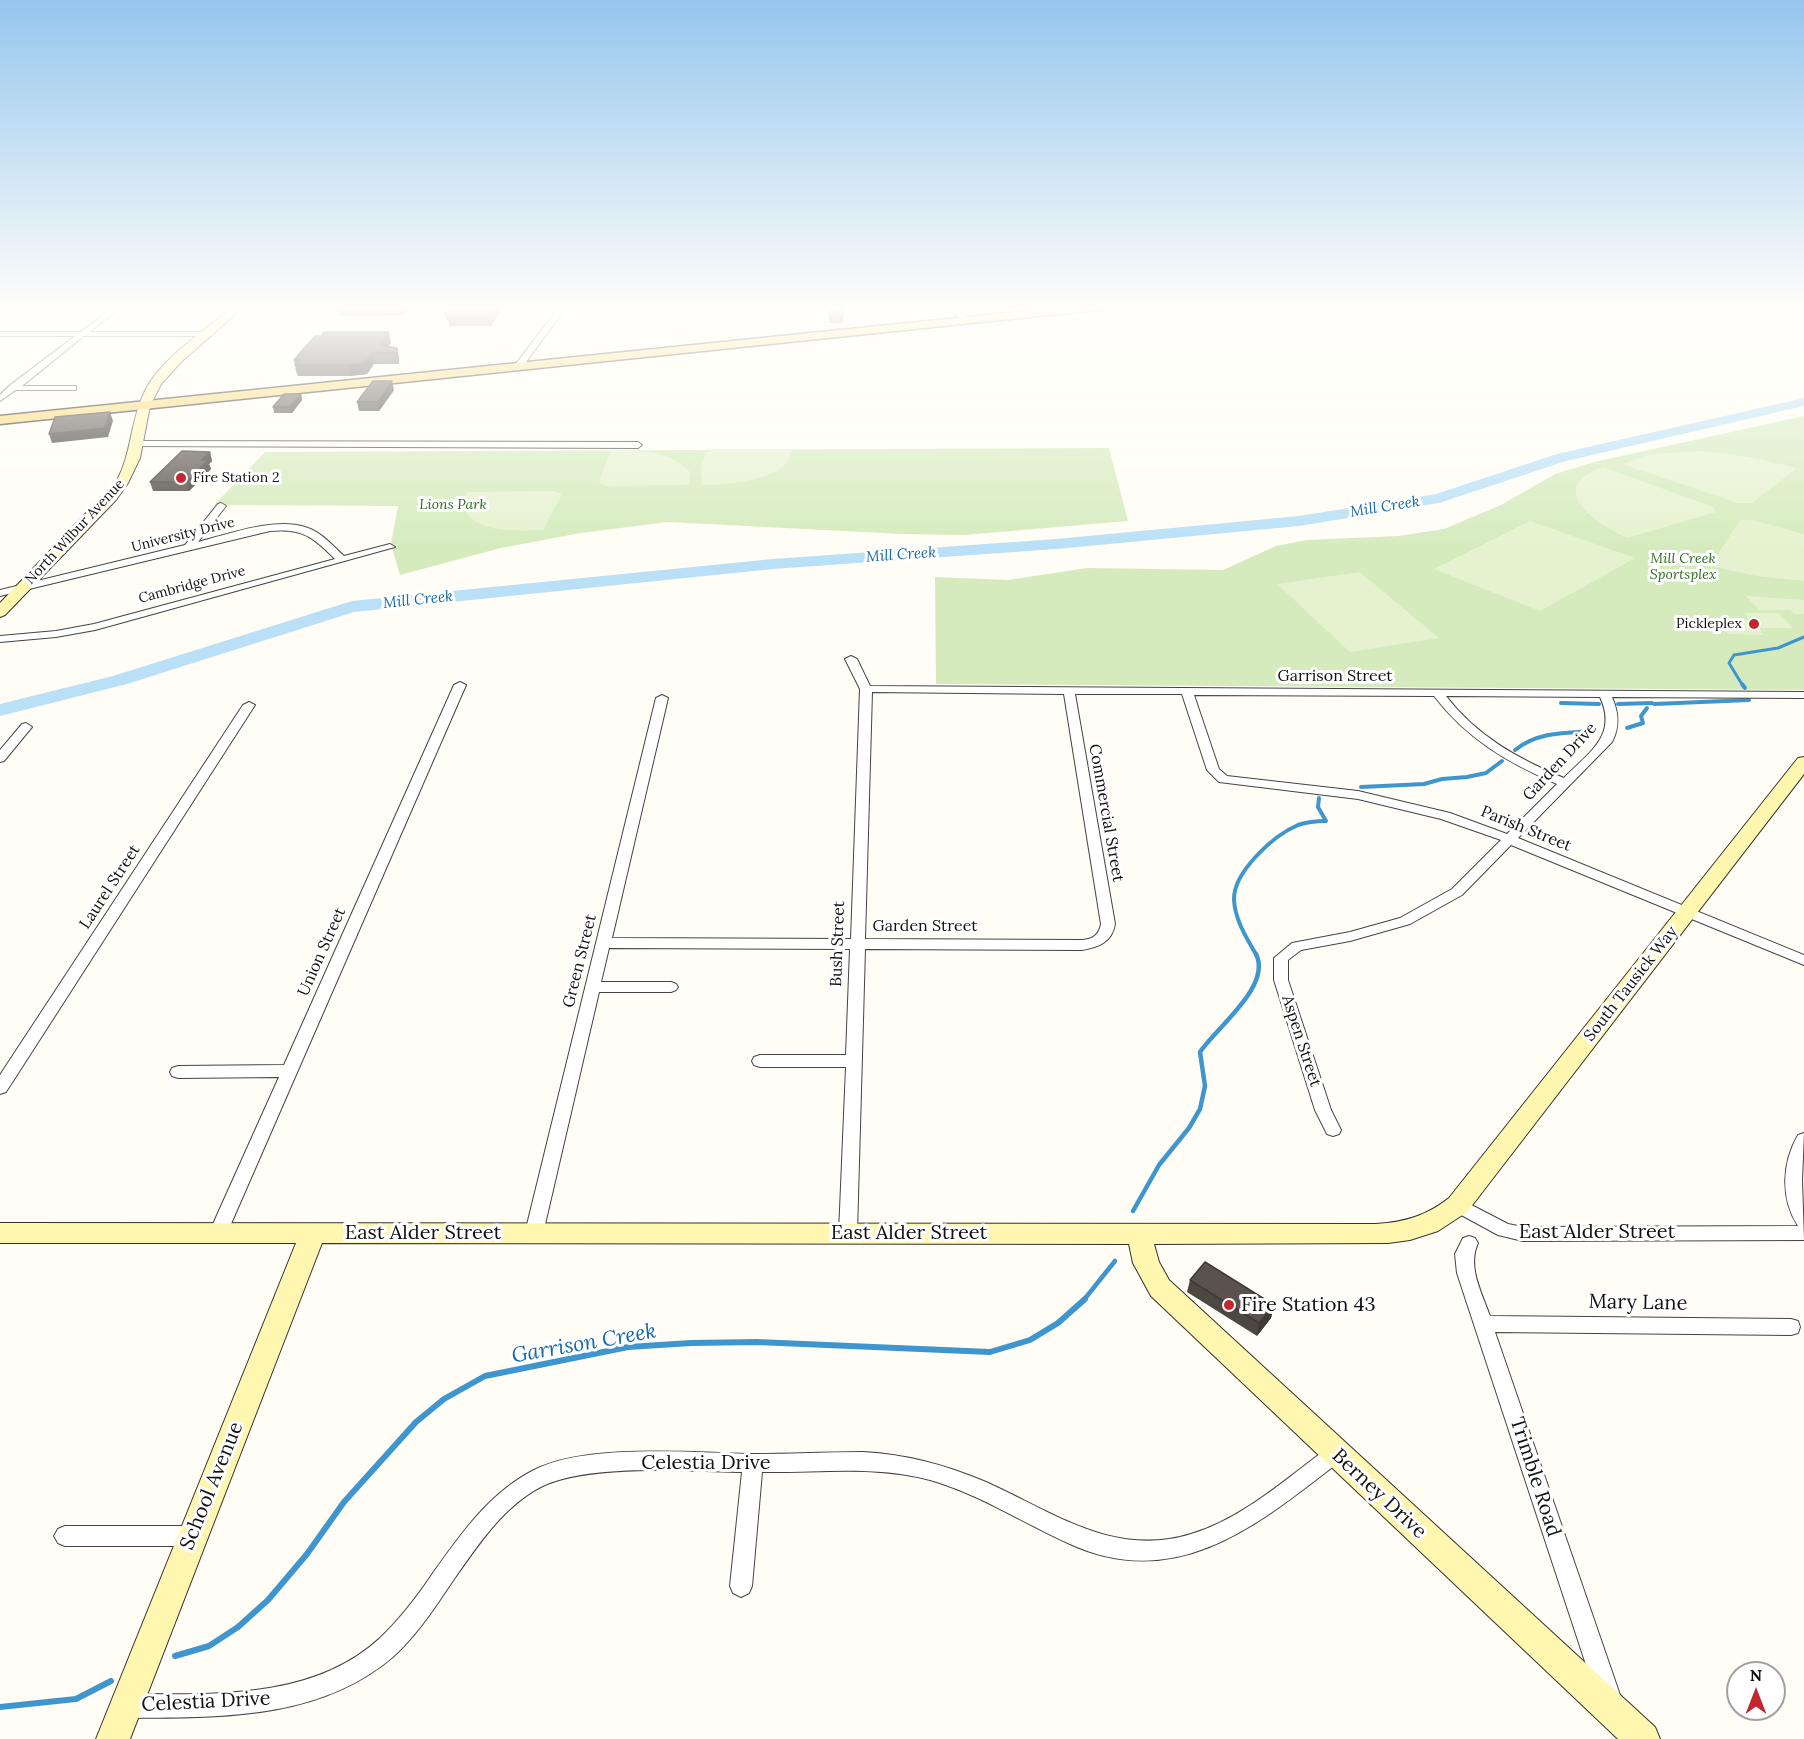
<!DOCTYPE html>
<style>
body{margin:0}
#map{position:relative;width:1804px;height:1739px;overflow:hidden;background:#fffdf5;font-family:Lora,serif}
canvas{display:block}
.north{position:absolute;left:1726px;top:1661px;width:60px;height:60px;box-sizing:border-box;background:#fff;border:2px solid #a0a0a0;border-radius:50%;rotate:0deg;font-size:16px;font-weight:700;line-height:24px;text-align:center;color:#111}
.north::after{content:'';display:block;margin:auto;width:21px;height:27px;background:#c4262e;clip-path:polygon(50% 0,100% 100%,50% 72%,0 100%)}
</style>
<div id="map">
<canvas width="1804" height="1739"></canvas>
<div class="north">N</div>
</div>
<script>
const context = document.querySelector('canvas').getContext('2d');
context.lineJoin = 'round';
function paint(path, color) { context.fillStyle = color; context.fill(path, 'evenodd'); }
function trace(path, color, width, dash) { context.strokeStyle = color; context.lineWidth = width; context.lineCap = dash ? 'butt' : 'round'; context.setLineDash(dash || []); context.stroke(path); }
function label(font, color, halo, rows, align = 'center') {
  context.font = font + ' Lora,serif'; context.lineWidth = 6; context.setLineDash([]); context.textBaseline = 'middle'; context.strokeStyle = halo; context.fillStyle = color; for (const [text, x, y, turn = 0] of rows) {
    context.save(); context.translate(x, y); context.rotate((+turn || 0) * Math.PI / 180); context.textAlign = isNaN(turn) ? turn : align; if (halo) context.strokeText(text, 0, 0); context.fillText(text, 0, 0); context.restore();
  }
}
paint(new Path2D(`
 M1804,416V690L936,684L935,577L1008,580L1087,568L1223,570L1276,546L1306,540L1399,536L1444,529L1501,505L1555,474L1594,462Z
 M1109,448L1128,521L964,535L902,534L668,522L581,533L501,548L400,575L391,544L398,506L214,505L265,452Z`), '#d5ebbd');
paint(new Path2D(`
 M714,449H792C791,481 725,485 702,485L701,463L706,453Z
 M611,450C638,450 671,450 690,472L689,485L606,486L599,482Z
 M1702,451L1750,457L1797,468L1752,503H1738L1622,464L1651,454Z
 M1603,467L1713,507L1716,512L1627,538C1596,523 1543,489 1603,467Z
 M554,491L562,494L543,530C519,531 469,534 462,503L467,492Z
 M1740,520H1752L1804,534V581L1757,576L1710,566Z
 M1530,521L1635,558L1540,611L1434,569Z
 M1360,572L1439,638L1350,652L1277,584Z
 M1746,596L1804,600V614H1794L1790,610H1759Z
 M1744,613H1779L1793,628H1759L1764,635L1728,634L1715,619L1749,620Z`), '#e6f2cf');
trace(new Path2D(`
 M1743,686L1729,663L1734,655L1778,648L1804,637`), '#3f96cf', 3);
trace(new Path2D(`
 M1742,684L1745,688
 M1561,703L1599,704
 M1618,704L1652,703
 M1654,704L1749,700
 M1627,728L1643,723L1641,716L1647,708
 M1515,750C1539,731 1567,733 1596,731
 M1361,787L1424,784L1442,779L1467,777L1486,773L1502,761
 M1257,956C1247,939 1235,920 1234,900C1233,872 1274,835 1298,825C1307,822 1317,821 1326,821L1318,807L1319,798`), '#3f96cf', 4);
trace(new Path2D(`
 M1133,1211L1159,1165L1189,1128L1200,1109L1205,1086L1200,1052C1217,1027 1272,986 1256,954
 M1083,1301L1115,1261`), '#3f96cf', 4.5);
trace(new Path2D(`
 M175,1656L209,1646L238,1627L268,1600L307,1554L344,1502L416,1422L444,1399L485,1376L628,1347L691,1343L757,1342L990,1352L1030,1340L1058,1323L1085,1299
 M0,1707L76,1699L111,1681`), '#3f96cf', 6);
paint(new Path2D(`
 M1804,398V406L1566,461L1439,503L1299,526L1056,549L773,569L354,612L127,684L0,716V704L113,676L352,601L773,559L1056,539L1299,516L1436,494L1557,454Z`), '#b9e0f7');
const street = new Path2D(`
 M114,306H121L90,332H208L212,334L208,336H84L22,386H76V390H16L0,401V395L9,386L75,336H0V332H81Z
 M560,306H567L521,369H515V365Z
 M943,306H951L971,320L964,322Z
 M138,441L638,442L642,445L638,448L135,446V442Z
 M221,503L226,506L198,542C229,534 277,516 308,528C322,533 333,546 344,556L390,544L395,547L95,630L56,637L0,642V636L56,631L94,624L335,559C313,537 303,528 270,531L0,596V590L185,545L218,504Z
 M851,656L857,659L870,686L1804,692V698L1612,697C1619,713 1620,727 1612,742L1518,838L1804,955V965L1511,845L1462,895L1410,924L1350,941L1301,950L1288,960V980L1331,1110L1341,1130L1339,1134L1333,1136L1327,1134L1315,1110L1274,980V958L1292,943L1350,932L1400,918L1452,889L1501,840L1441,819L1358,799L1219,782L1207,770L1182,694H1075L1115,924C1112,942 1099,947 1082,950L865,949L857,1233L854,1238L848,1240L842,1238L839,1233L846,1067H760L754,1065L752,1061L754,1057L760,1055H846L850,949L609,948L601,982H671L676,984L678,987L676,990L671,992H599L543,1233L540,1238L534,1240L528,1238L525,1233L656,698L662,695L668,698L612,938L851,939L860,689L845,659ZM872,692L1064,694L1101,924C1099,935 1093,939 1082,940L865,939ZM1194,695L1434,696C1467,739 1508,763 1557,784L1507,834L1450,813L1358,791L1227,776L1219,769ZM1446,696L1600,697C1618,736 1589,752 1564,778C1518,759 1477,736 1446,696Z
 M460,682L466,685L227,1233L224,1238L218,1240L212,1238L209,1233L279,1077L178,1078L172,1076L170,1072L172,1068L178,1066L284,1065L454,685Z
 M249,702L255,705L6,1092L0,1094V1075L243,705Z
 M26,723L32,727L4,761L0,762V750L22,724Z
 M1804,1133L1802,1180L1804,1240L1523,1241L1498,1235L1452,1210L1449,1205L1452,1200L1458,1198L1508,1224L1523,1227L1798,1226C1780,1198 1782,1163 1798,1135Z
 M1469,1236L1475,1238L1478,1243C1467,1267 1482,1293 1490,1316L1791,1319L1798,1321L1800,1327L1798,1333L1791,1335L1495,1332L1620,1695L1616,1703L1608,1707L1600,1703L1596,1695L1457,1273L1455,1254L1463,1238Z
 M1336,1444L1343,1447L1346,1453L1343,1459C1261,1522 1179,1594 1070,1544C1023,1523 979,1494 930,1480C875,1465 818,1473 762,1472L752,1586L749,1593L741,1597L733,1593L730,1586L742,1472C688,1471 597,1464 547,1484C504,1503 476,1548 450,1585C434,1609 416,1636 394,1656C319,1721 218,1717 125,1718L117,1714L113,1706L117,1698L125,1694C210,1694 312,1701 380,1638C399,1620 416,1598 431,1576C460,1535 489,1493 534,1470C587,1443 694,1453 754,1454C791,1454 827,1452 863,1452C906,1454 946,1465 986,1482C1053,1512 1114,1558 1191,1534C1242,1519 1287,1478 1329,1447Z
 M65,1526H192L199,1529L203,1536L199,1543L192,1546H65L58,1543L54,1536L58,1529Z`);
const secondary = new Path2D(`
 M234,306H245L181,362L161,384L150,406L140,458L128,483L116,500L5,615L0,617V603L116,482C132,454 130,422 144,393C159,360 206,329 234,306Z
 M1804,757V774L1467,1212L1438,1231L1410,1240L1388,1243L1154,1244L1159,1262L1169,1280L1655,1727L1660,1739H1618L1151,1296L1133,1263L1129,1244L322,1243L130,1739H96L296,1243H0V1223L1376,1224C1405,1222 1426,1216 1449,1198L1798,758Z`);
const primary = new Path2D(`
 M1074,306H1112L1107,309L0,424V416Z`);
trace(street, '#444', 2);
trace(secondary, '#333', 2);
trace(primary, '#222', 3);
paint(street, '#fff');
paint(secondary, '#fff6b0');
paint(primary, '#f9d66b');
paint(new Path2D(`
 M337,306H411L403,315L339,316Z
 M504,306L491,326H449V321H447L445,314Z
 M844,306L843,323H829V315Z
 M391,343L388,347L397,348L399,359V364H374L367,374L350,376H298L296,371L294,360Z
 M394,390L379,411H359L357,402Z
 M301,394L302,400L292,413H274L273,407Z
 M210,452L212,461L209,464L211,469L189,491H153L150,482Z
 M1190,1280L1274,1305L1271,1318L1257,1336L1187,1292Z`), '#4d4742');
paint(new Path2D(`
 M402,306H411L403,315Z
 M498,306H504L491,326L490,318Z
 M389,332L391,343L383,353L379,345Z
 M397,348L399,359V364L397,353Z
 M372,353L374,364L367,374L350,376L348,365Z
 M392,381L394,390L379,411L378,402Z
 M301,394L302,400L292,413L290,407Z
 M110,412L113,421L108,437L52,443L49,434Z
 M210,452L212,461L209,464L211,469L189,491L187,482L201,460Z
 M1274,1305L1271,1318L1257,1336L1259,1323Z`), '#3f3936');
const building = new Path2D(`
 M451,306H498L490,318H448L450,314H445Z
 M830,306H844L843,315H829Z
 M324,332H389L379,345L397,348V353H372L365,363L348,365H295L300,360H294L315,336H321Z
 M373,381H392L378,402H357Z
 M284,394H301L290,407H273Z
 M110,412L105,428L49,434L55,417Z
 M182,451L210,452L201,460H208L187,482H150Z
 M1205,1262L1274,1305L1259,1323L1190,1280Z`);
paint(building, '#5a524d');
trace(building, '#3f3936', 1.5);
const sky = context.createLinearGradient(0, 0, 0, 550);
sky.addColorStop(0, '#95c6ee');
sky.addColorStop(0.56, '#fffefa');
sky.addColorStop(1, '#fffefa00');
context.fillStyle = sky;
context.fillRect(0, 0, 1804, 550);
for (const [x, y, r, color] of [
 [181,478,6,"#c4262e"],
 [1754,624,6,"#c4262e"],
 [1229,1305,6,"#c4262e"]
]) { const dot = new Path2D(); dot.arc(x, y, r, 0, 2 * Math.PI); context.fillStyle = color; context.fill(dot); trace(dot, '#fff', 2); }
label('14px', '#111', '#fff', [
 ["Fire Station 2",193,478],
 ["Pickleplex",1742,624,"right"]
], 'left');
label('italic 14px', '#2f6b1f', '#fff', [
 ["Lions Park",453,505],
 ["Mill Creek",1683,559],
 ["Sportsplex",1683,575]
]);
label('14px', '#111', '#fff', [
 ["North Wilbur Avenue",75,532,-47],
 ["University Drive",183,535,-14],
 ["Cambridge Drive",192,585,-15]
]);
label('italic 15px', '#1768a6', '#fff', [
 ["Mill Creek",1385,507,-9],
 ["Mill Creek",901,555,-4],
 ["Mill Creek",418,600,-6]
]);
label('16px', '#111', '#fff', [
 ["Garrison Street",1335,676],
 ["Garden Drive",1560,762,-47],
 ["Commercial Street",1106,813,80],
 ["Parish Street",1526,829,22],
 ["Laurel Street",110,887,-57],
 ["Garden Street",925,926],
 ["Bush Street",838,944,-88],
 ["Union Street",322,952,-66],
 ["Green Street",580,961,-76],
 ["South Tausick Way",1631,984,-52],
 ["Aspen Street",1301,1041,72]
]);
label('20px', '#111', '#fff', [
 ["East Alder Street",1597,1232],
 ["East Alder Street",423,1233],
 ["East Alder Street",909,1233],
 ["Mary Lane",1638,1303,1],
 ["Celestia Drive",706,1463],
 ["Trimble Road",1535,1477,72],
 ["School Avenue",212,1486,-68],
 ["Berney Drive",1379,1494,43],
 ["Celestia Drive",206,1702,-3]
]);
label('20px', '#111', '#fff', [
 ["Fire Station 43",1241,1305]
], 'left');
label('italic 21px', '#1768a6', '#fff', [
 ["Garrison Creek",584,1344,-10]
]);
</script>
